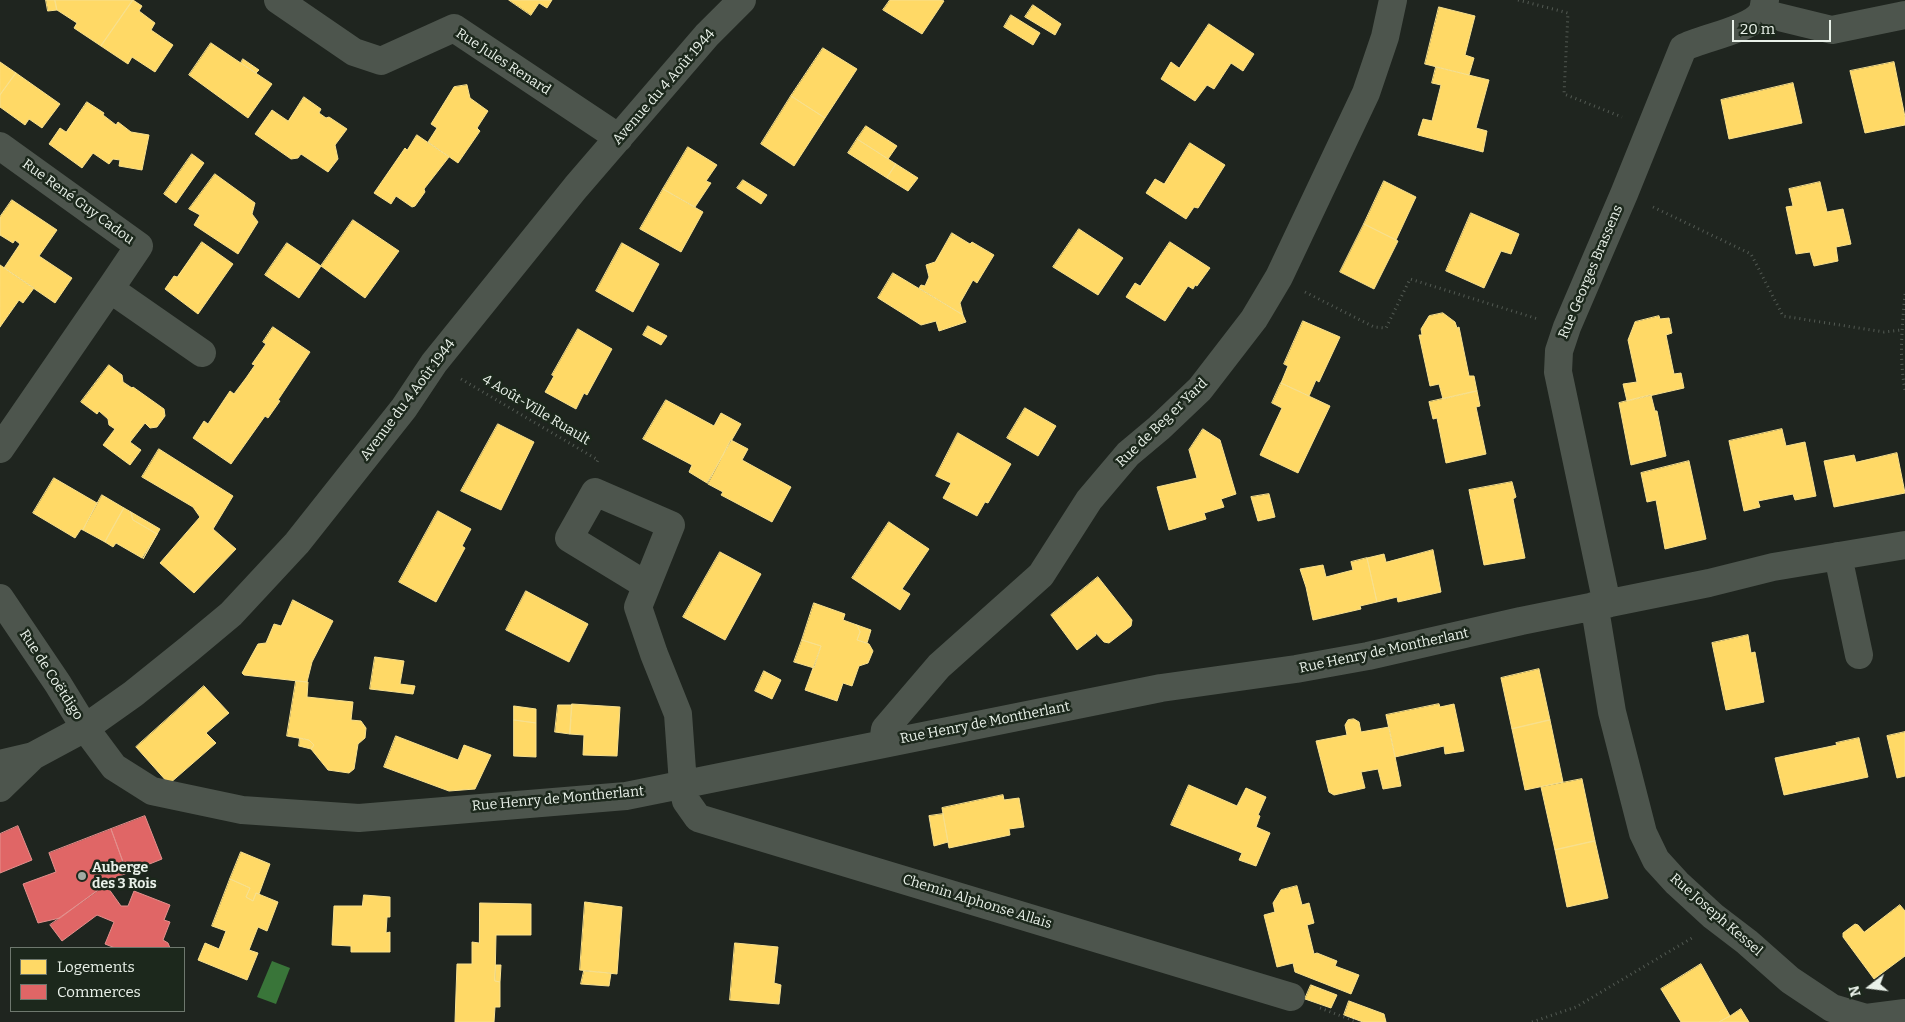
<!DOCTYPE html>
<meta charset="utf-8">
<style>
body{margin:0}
#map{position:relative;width:1905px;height:1022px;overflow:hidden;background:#1f251f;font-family:Bitter,serif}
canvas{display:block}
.legend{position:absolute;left:10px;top:947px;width:175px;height:65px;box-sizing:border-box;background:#1c281c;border:1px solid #6e786e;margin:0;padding:6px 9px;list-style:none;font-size:15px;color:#e9f1e9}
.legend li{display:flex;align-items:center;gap:10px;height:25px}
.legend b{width:25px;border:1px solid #6e786e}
.north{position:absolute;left:1845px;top:962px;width:50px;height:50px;-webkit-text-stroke:4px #1c281c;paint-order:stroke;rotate:255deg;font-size:14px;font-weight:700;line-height:20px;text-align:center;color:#e9f1e9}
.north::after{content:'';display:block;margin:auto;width:18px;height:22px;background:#e9f1e9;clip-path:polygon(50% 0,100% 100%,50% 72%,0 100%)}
.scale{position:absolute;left:1732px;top:20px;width:99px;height:22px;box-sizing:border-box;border:2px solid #e9f1e9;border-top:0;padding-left:6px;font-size:15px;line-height:18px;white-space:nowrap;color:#e9f1e9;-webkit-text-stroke:4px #1c281c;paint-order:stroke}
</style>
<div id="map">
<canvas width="1905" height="1022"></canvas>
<ul class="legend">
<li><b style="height:14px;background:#ffd966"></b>Logements</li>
<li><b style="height:14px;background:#e06666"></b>Commerces</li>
</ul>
<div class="north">N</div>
<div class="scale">20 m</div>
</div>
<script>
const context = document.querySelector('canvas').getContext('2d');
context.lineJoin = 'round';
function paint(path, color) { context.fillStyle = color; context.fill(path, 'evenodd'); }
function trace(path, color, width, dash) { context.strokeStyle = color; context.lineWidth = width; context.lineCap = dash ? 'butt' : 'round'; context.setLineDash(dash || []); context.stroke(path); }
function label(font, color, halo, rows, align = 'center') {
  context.font = font + ' Bitter,serif'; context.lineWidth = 5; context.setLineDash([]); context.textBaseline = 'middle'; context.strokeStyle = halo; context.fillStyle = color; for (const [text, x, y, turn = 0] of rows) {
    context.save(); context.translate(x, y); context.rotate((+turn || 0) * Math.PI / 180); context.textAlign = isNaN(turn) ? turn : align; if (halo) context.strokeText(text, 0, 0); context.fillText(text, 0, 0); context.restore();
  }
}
paint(new Path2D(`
 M272,961L290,968L276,1004L257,997Z`), '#397539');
const homes = new Path2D(`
 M46,0H55L57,10L48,11Z
 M55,0H133L101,46L74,28L77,23L57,10Z
 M133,0L142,6L139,11L155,23L151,30L173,45L155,72L132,57L128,64L101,46Z
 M509,0H552L547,8L539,3L531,15Z
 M890,0H942L944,1L922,34L883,10Z
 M1033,5L1061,24L1055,35L1025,17Z
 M1439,7L1475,16L1465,55L1474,58L1469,75L1425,64Z
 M1011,15L1040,33L1033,45L1004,27Z
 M1209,24L1254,54L1243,71L1231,63L1214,89L1207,85L1195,101L1161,79L1171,62L1179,68Z
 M211,43L272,84L248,118L189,75Z
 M823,48L857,69L825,118L791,96Z
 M243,59L259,70L256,73L241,63Z
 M0,62L16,73L0,95Z
 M1894,62L1905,117V125L1865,133L1850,71Z
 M1436,67L1489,80L1476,128L1487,131L1483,152L1418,135L1423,119L1432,121L1441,85L1432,83Z
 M16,73L60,104L42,128L29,119L25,125L0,107V95Z
 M1793,83L1802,123L1729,139L1721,100Z
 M467,85L470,98L488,111L477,128L480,131L458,163L428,142L437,128L431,124L454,87Z
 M791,96L825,118L794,166L761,144Z
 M304,97L321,109L319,113L326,118L329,117L347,129L335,145L338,159L328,172L301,154L298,158L291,159L255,134L272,110L288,121Z
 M87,102L104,113L103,115L116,125L118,122L131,132L149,135L142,170L119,166L120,160L113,159L109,164L93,153L82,168L49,144L60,128L66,132Z
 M866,126L897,146L888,159L857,139Z
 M417,135L449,157L424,189L425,192L415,206L412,207L396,196L391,204L374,193L405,148L407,150Z
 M857,139L896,164L887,178L848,153Z
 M1190,143L1225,165L1198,208L1194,207L1186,219L1146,193L1155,179L1164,184Z
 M688,147L717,165L706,181L711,183L695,207L663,189Z
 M192,154L204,163L176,203L164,194Z
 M896,164L918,178L908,191L887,178Z
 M215,174L255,203L252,214L258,222L238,254L194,225L200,215L189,209Z
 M743,180L767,195L761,204L737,188Z
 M1384,181L1416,197L1396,240L1364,224Z
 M1820,182L1827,212L1843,209L1851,244L1836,247L1838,261L1814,266L1810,252L1796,254L1786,207L1793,206L1789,189Z
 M663,189L703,212L681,252L640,229Z
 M12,200L57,230L39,256L72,278L55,303L4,268L20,244L15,240L13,243L0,235V217Z
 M1471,213L1519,234L1511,254L1501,251L1484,288L1446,271Z
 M353,220L399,251L365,298L321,266Z
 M1364,224L1398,241L1374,289L1340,272Z
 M1079,229L1123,258L1098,295L1053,267Z
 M952,233L970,244L972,242L994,255L977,283L973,280L960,303L963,315L919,288L921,285L925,286L929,277L926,265L935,262Z
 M202,242L233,264L198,314L165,289L174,276L177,277Z
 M1170,242L1210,268L1197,286L1195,285L1193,289L1188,286L1165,321L1126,297L1135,283L1140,286Z
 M287,243L321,266L299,298L265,275Z
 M622,243L659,264L633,312L596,291Z
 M0,265L34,288L23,303L19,300L0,327Z
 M893,273L963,315L966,322L939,331L936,321L921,325L878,298Z
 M1443,313L1455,322L1457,328L1459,327L1469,376H1474L1477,391L1443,399L1439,384L1430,386L1419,335H1422L1421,329L1429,316Z
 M1659,316L1660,319L1669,318L1672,333L1666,335L1674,374L1681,373L1684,388L1627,401L1623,384L1637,382L1628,340L1635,322Z
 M1303,321L1340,337L1319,382L1316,380L1309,396L1281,383L1288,366L1284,364Z
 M648,326L667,336L661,345L643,335Z
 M273,327L310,352L278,400L280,401L268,418L265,416L231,464L193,438L204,421L208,424L230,391L234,394L246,378L255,365L252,364L266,344L263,342Z
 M578,329L612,349L587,395L584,393L576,409L545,392L554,376L552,375Z
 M109,365L122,375L123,382L132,388L133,387L164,409L165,416L157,427L150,428L145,423L130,442L141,450L130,465L103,445L115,429L109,425L108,419L99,411L97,414L81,402Z
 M1281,383L1330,406L1298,473L1260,455L1282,408L1272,403Z
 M1477,391L1480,406L1476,407L1486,454L1446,463L1437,418L1433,419L1429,402Z
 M1651,395L1655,411H1657L1666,456L1631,465L1619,403Z
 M666,400L714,426L721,413L741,424L707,483L689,472L692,465L643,439Z
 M1025,408L1056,426L1038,456L1007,438Z
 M498,424L534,442L501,510L461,491Z
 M1203,429L1220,440L1236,494L1221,499L1224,507L1204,513L1206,519L1169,530L1157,487L1197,478L1189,450Z
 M1782,429L1786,446L1805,442L1816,496L1795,500L1793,494L1758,501L1760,507L1744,511L1729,441Z
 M958,433L1011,464L988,503L985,502L977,516L943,498L951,483L936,476Z
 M731,440L748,449L742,460L791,487L772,522L721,495L723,492L708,484Z
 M159,449L233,496L213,529L236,549L194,593L160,563L200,517L193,507L142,477Z
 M1897,453L1905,493L1834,507L1824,461L1854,455L1856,462Z
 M1689,461L1706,539L1665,549L1656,500L1647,502L1641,473Z
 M54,478L97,503L83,530L81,529L75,538L33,513Z
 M1512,482L1516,497L1513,499L1525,558L1484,565L1469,490Z
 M1269,494L1275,517L1258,521L1251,497Z
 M102,495L124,508L105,542L83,530Z
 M124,508L131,512L133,520L157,534L142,558L116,543L113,547L105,542Z
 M438,511L471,529L462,546L465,548L436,602L399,582Z
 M131,512L160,529L143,559L157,534L133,520Z
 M889,522L929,549L902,589L910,594L900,610L852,578Z
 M1433,550L1441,592L1398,602L1397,597L1377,602L1367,558L1384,554L1386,562Z
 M720,552L761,574L725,640L683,617Z
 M1367,558L1377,602L1360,606L1361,609L1313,620L1306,587L1300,569L1323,565L1326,577L1353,570L1351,562Z
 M1098,577L1132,620L1131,626L1109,643L1104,642L1095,632L1096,635L1077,650L1051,615Z
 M526,591L588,624L569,662L506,630Z
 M293,600L333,621L312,662L307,682L244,675L242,673L258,644L266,643L274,624L281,626Z
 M814,603L845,614L843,620L857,625L860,632L857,640L869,644L873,651L868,663L859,666L852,686L843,683L837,701L805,690L821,646L802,640Z
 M857,625L871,630L867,643L857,640L860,632Z
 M1748,635L1751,653L1755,652L1764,702L1726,710L1712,643Z
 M802,640L821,646L814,668L794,662Z
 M375,657L404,661L400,684L415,686L413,694L370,689Z
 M1539,669L1550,720L1512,729L1501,678Z
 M764,671L781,680L772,699L755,691Z
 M296,681L308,682L307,697L353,702L351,720L361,721L366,728L365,738L358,744L354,769L349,773L328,770L311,749L314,745L309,740L287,736Z
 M204,686L229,713L206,733L216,743L169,784L136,747Z
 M572,704L620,707L617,756L583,755L584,735L570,734Z
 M1439,704L1440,707L1454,704L1464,751L1445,754L1444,746L1395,757L1386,715Z
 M558,705H572L570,734L555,732Z
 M514,706L536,709V723L514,720Z
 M1354,719L1359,722L1361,732L1389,727L1401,786L1383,789L1378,769L1361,772L1365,788L1334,795L1329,792L1316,741L1347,735L1345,725L1348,720Z
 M514,720L536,723V757L514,756Z
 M1550,720L1563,782L1525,790L1512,729Z
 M1905,732V776L1897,778L1887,736Z
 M396,736L458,760L464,745L491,755L475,789L449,791L384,767Z
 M300,738L309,740L314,745L311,749L299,746Z
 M1859,738L1868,777L1784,795L1775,758L1837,745L1836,743Z
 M1582,779L1595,841L1555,850L1541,787Z
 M1189,785L1237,806L1246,788L1266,797L1258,815L1260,816L1256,827L1270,833L1256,866L1239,860L1242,853L1171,825Z
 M1003,795L1004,800L1019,798L1024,827L1009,829L1010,835L949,848L942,808Z
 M943,814L948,842L934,846L929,816Z
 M1595,841L1608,898L1567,907L1555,850Z
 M241,852L270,864L259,894L256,893L253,901L246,897L250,888L230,879Z
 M230,879L250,888L246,897L253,901L256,893L278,902L267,931L258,927L249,950L258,953L247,980L198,960L205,943L219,949L226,931L212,926Z
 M1297,886L1302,905L1309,903L1314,923L1307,925L1314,954L1317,953L1337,961L1335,966L1359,975L1351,994L1295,972L1293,963L1277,967L1264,915L1275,912L1273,903L1281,890Z
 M364,895L390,897V917H387L386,933L390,932V952H351V946L332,945L334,906H362Z
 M585,902L622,907L617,974L580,970Z
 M480,903L531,904V935H496L495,981L500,982V1007H495L494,1022H455L457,964H472V942L479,943Z
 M1900,905L1905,911V956L1874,979L1843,937V933L1855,924L1858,925L1864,932Z
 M735,943L778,947L774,983L781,985L779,1004L730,1000Z
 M1701,964L1730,1016L1719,1022H1681L1661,989Z
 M496,965H501L500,982L495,981Z
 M584,971L611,973L609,986L581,984Z
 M1311,985L1337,995L1331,1008L1305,999Z
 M1349,1001L1384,1014L1386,1022H1363L1344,1015Z
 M1741,1009L1749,1022H1719L1730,1016Z`);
paint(homes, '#ffd966');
trace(homes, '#f8e08d', 1);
const shops = new Path2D(`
 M145,816L162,859L127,873L111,829Z
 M18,826L32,860L0,873V834Z
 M111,829L127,873L113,879L60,918L38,923L23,884L56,872L49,853Z
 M106,885L121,906H128L134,891L170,905L164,920L170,922L163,940L168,943L170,948H115L105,944L114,922L97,915L62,941L50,925Z`);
paint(shops, '#e06666');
trace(shops, '#e3908d', 1);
trace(new Path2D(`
 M1518,0L1568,13L1564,94L1622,117
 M1653,207L1751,254L1783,316L1884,332L1901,330
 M1305,292L1374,327L1386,328L1410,279L1538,319
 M1905,294C1902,326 1899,358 1905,390
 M461,379L598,460L597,462
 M1320,1008L1357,1022
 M1532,1022L1576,1007L1692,938`), '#535a53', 3, [1, 4]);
trace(new Path2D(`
 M278,0L354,52L381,61L454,28L619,138
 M1762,13L1832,30L1905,15
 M0,146L139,246L110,289L202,353
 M0,449L110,289
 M1838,556L1859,655
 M646,585L569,538L595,492L671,525L638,607L654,654L678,714L683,784L686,801L698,818L1291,997
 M0,598L58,684L85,728L114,767L152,791L242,810L359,818L626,796L1161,688L1296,669L1368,656L1521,621L1709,583L1773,567L1905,545
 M1607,604L1558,372L1559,351L1567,327L1624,194L1683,48C1701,38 1752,30 1762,12C1764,9 1764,3 1765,0
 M1593,606L1597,621L1612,712L1643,833L1656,860L1677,883L1713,916L1747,942L1790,980L1832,1008L1866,1018L1905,1013
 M883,743L885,729L939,666L1041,575L1089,500L1128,454L1159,428L1200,389L1254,319L1279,277L1366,93L1385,37L1393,0
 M0,764L33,756L85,728L133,694L189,649L231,614L297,543L404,408L434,363L576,187L707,35L742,0
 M0,788L33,756`), '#4d554d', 28);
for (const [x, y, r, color] of [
 [82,876,5,"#a2aaa2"]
]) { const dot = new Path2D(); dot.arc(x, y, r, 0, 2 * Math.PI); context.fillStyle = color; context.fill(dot); trace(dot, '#1c281c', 2); }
label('14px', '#e9f1e9', '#1c281c', [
 ["Rue Jules Renard",503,62,33],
 ["Avenue du 4 Août 1944",664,87,-49],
 ["Rue René Guy Cadou",78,202,36],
 ["Rue Georges Brassens",1591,272,-67],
 ["Avenue du 4 Août 1944",408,400,-53],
 ["4 Août-Ville Ruault",536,410,31],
 ["Rue de Beg er Yard",1162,423,-44],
 ["Rue Henry de Montherlant",1384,651,-12],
 ["Rue de Coëtdigo",51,675,57],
 ["Rue Henry de Montherlant",985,723,-11],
 ["Rue Henry de Montherlant",558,799,-5],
 ["Chemin Alphonse Allais",977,902,17],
 ["Rue Joseph Kessel",1716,915,41]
]);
label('bold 14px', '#e9f1e9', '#1c281c', [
 ["Auberge",92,868],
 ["des 3 Rois",92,884]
], 'left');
</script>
